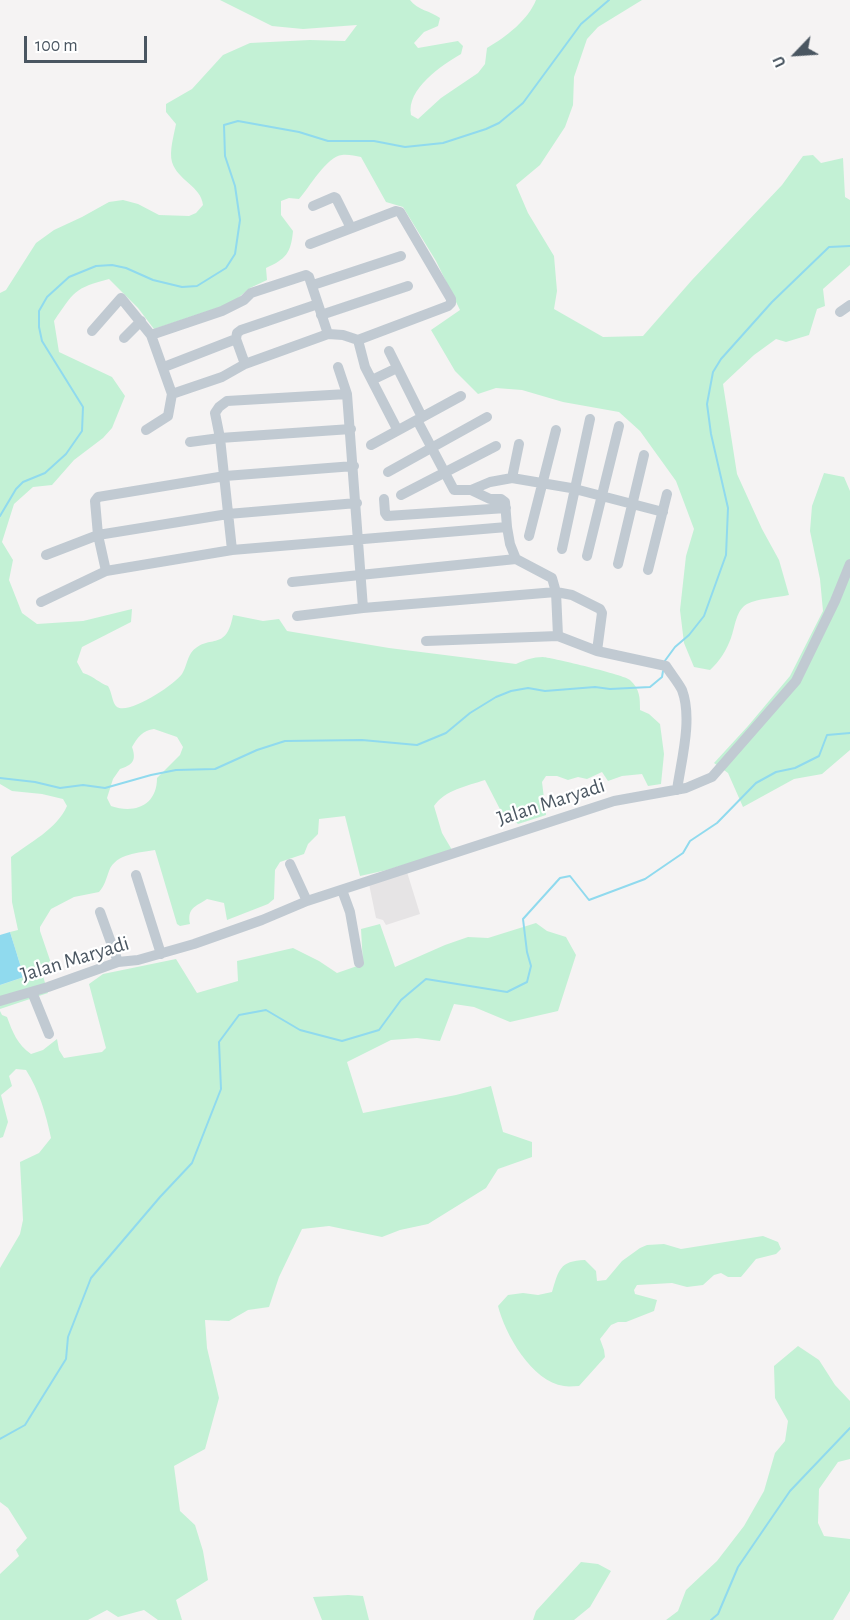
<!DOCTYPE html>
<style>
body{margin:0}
#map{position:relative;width:850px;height:1620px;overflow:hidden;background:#f5f3f3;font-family:"Alegreya Sans",sans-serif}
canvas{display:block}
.north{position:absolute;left:766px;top:24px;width:60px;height:60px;-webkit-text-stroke:4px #fff;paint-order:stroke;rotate:245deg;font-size:16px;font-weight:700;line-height:24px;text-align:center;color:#4a5661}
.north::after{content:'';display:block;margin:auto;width:21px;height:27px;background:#4a5661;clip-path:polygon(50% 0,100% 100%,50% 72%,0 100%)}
.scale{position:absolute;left:24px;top:36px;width:123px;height:27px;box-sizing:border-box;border:3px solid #4a5661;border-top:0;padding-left:8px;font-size:18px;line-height:21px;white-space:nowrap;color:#4a5661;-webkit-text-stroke:4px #fff;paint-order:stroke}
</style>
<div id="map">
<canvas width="850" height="1620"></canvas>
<div class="north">U</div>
<div class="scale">100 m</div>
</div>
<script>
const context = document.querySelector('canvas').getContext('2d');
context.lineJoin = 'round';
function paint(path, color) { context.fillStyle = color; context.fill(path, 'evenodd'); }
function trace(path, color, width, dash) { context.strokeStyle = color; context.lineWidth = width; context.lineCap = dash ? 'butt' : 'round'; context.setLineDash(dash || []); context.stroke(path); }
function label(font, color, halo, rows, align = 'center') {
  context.font = font + ' "Alegreya Sans",sans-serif'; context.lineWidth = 4.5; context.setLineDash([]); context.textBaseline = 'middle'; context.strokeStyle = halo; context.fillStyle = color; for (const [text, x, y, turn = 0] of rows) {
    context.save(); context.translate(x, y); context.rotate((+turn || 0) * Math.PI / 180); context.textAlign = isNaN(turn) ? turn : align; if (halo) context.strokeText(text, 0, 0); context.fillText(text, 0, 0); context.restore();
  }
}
paint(new Path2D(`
 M407,872L420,914L386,925L383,920L376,918L369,884Z`), '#e6e4e5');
paint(new Path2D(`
 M220,0H410C417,10 431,11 440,18L438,26L424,32L414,43L418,48L458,41L463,46L461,54C442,65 406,89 411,115L418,119L441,98L478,73L485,64L487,48C506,37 528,20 536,0H642L598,27L587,39L574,77L573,105L565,127L540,165L516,185L528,213L554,256L557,291L554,309L603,337L643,336L692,280L782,185L803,156L813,155L821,163L843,158L845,197L850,200V265L823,289L825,306L817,309L809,335L786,342L776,339L754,355L723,384L737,474L762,529L779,560L789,595C776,598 759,598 747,604C736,610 735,627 731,638C726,651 720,661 710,670L694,667L684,643L680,610L686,556L694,529L676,481L640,431L619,412L563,402L522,390L496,388L478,394L455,371L431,330L460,310L436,261L403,207L386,202L361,157C355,156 348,154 342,155C327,156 309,188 299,199L289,198L281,201V215L293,231C291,253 286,259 266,268L267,280L250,288L232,303L154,329L138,308L109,279C74,288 74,292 54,321L59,352L112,377L125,396L112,428L103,438L74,460L52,485L33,487L14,504L2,542L13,560L9,580L22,613L37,624L83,621L132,609L131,622L82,647L77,662L83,673C95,677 99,683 108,686C112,692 112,703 117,707C129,715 174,685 182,674C186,668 187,659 191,653C208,632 226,654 233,615L263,621L279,619L287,631L389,648L516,664C525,660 533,657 543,657C553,658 625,675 630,680C640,689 640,698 640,710L649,714L660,724L664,754L661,784L648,786L642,774L622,776L608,781L602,772L587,779L578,777L568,780L557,776H546L542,782L546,815L518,824L513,819H505L485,780C467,786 445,790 434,806L442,833L452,850L387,870L360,876L345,816L319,819L318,834L308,844L304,854L280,862L275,870L274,899L268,904L227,920L224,903L207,899C195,907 187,908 190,924L180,926L177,924L155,850C139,853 116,853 109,871C106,879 105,885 99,892L74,897L51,909L40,927V931L53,969L52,973L43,976L48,993L0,1009V985L24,977L10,932L18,930L12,902L11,857C29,843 57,829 67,806L63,799L42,794L12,791L0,784V293L6,290L36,243L54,230L82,217L109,202L123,200L138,204L159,215L189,216L196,213L203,205C201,186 178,181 172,162C169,151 174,135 176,124L166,112V104L192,89L223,55L250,43L310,40L345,41L357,25L303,29L272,26ZM154,729L177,737L183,747L180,755L157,778C157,806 134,814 111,806L107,798L113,779L120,769C132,765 137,761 132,747C137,738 143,730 154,729Z
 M824,473L844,477L850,491V750L822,774L794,779L743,807L728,773L714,763L748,726L790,676L823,611L820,579L810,531L812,506Z
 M536,923L547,931L566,937L576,955L558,1011L510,1022L474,1007L454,1004L440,1041L417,1038L391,1040L347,1062L363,1113L456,1095L491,1086L503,1132L532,1142V1157L498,1169L486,1188L428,1224L400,1230L382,1237L329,1226L302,1229L279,1277L269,1307L248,1310L229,1321L205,1320L207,1348L219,1398L205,1449L174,1466L180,1511L195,1525L203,1551L208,1580L176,1600L182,1620H158L144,1610L118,1617L107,1610L88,1620H0V1574L19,1556L16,1550L27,1538L8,1508L0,1502V1268L20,1234L23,1220L20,1162L39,1153L51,1138C46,1114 39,1090 26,1070L16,1069L9,1076L12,1086L1,1095L8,1122L3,1137L0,1138V1011L2,1015L7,1017C13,1033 17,1044 31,1054L43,1050L57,1039L59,1050L64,1058L102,1052L106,1048L89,984L103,974L176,959L197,993L238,981L237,961L293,948L319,961L337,973L363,964L361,929L380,924L395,967L445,945L468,937L488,938Z
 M763,1236L778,1242L781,1249L776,1254L756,1259L741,1277H728L721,1273L714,1275L703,1285L687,1287L672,1283L637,1285L634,1290L635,1294L657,1300L654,1311L626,1322H618L611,1325L600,1339L604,1350L605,1357L579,1386C574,1386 569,1387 564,1386C532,1382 505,1334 498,1306L508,1295L523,1293L538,1295L552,1292C559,1270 559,1261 585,1260L596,1271L597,1281L606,1280L622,1261L640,1248L647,1245L664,1244L681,1249Z
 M798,1346L819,1360L835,1385L850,1401V1459L838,1462L819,1489L818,1523L824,1536L850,1539V1591L833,1620H666L678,1611L686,1590L717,1561L744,1526L764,1491L775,1453L785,1441L788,1421L775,1398L774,1366Z
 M581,1562L598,1564L611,1571L590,1607L574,1620H533L536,1611Z
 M348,1595L363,1596L369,1620H322L313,1597Z`), '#c3f1d5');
paint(new Path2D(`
 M10,932L24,977L0,985V935Z`), '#90daee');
trace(new Path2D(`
 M0,516L16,489L23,482L45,473L66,454L82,431L83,407L42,341L39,327V311L47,297L69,277L96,266L112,265L126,268L153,280L182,287L197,286L226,268L235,254L240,220L235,186L225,156L224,125L238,121L299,132L328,141H374L405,147L443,143L486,129L499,123L523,103L581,24L609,0
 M664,662L675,647L689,635L704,616L726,555L728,508L711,434L707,404L713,372L721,359L772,302L829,247L850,246
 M0,778L35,782L60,788L83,785L105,788L151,775L176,770L215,769L257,750L285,741L362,740L417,745L446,733L470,713L496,697L511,691L528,688L545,691L595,687L610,689L650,687L662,677L663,671
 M0,1439L25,1425L66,1359L68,1337L91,1278L160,1197L192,1163L221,1089L219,1042L239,1015L266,1010L300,1030L342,1041L379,1030L401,1000L426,979L507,992L527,982L531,966L527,952L523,919L560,878L570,876L589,900L645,879L683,853L690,841L717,823L756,783L776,772L795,768L819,756L827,735L850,733
 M711,1620L718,1614L738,1567L790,1491L850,1428`), '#90daee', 2);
trace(new Path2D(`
 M313,206L334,197L336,198L351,228
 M310,244L396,211L400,212L451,299V303L448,306L358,340
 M313,285L401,256
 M840,312L850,305
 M321,315L408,286
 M92,331L121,298L151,335L172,394L168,416L146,430
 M151,335L222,311L244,300L251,293L306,275L309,277L328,334
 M124,338L141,321
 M236,339L245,364
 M389,351L422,417
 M164,367L236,339L237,333L241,330L318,304
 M338,367L347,394
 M372,380L397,368
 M172,394L222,377L245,364L328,334L343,335L358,340L365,367L397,429
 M417,420L461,396
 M190,442L220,438L215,413L219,407L227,401L347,394L363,608L556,592L572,595L600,609L602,613L597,651
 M371,445L417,420L454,490H471L490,499H501L505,502L507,527
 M388,472L487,417
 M512,478L519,444
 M471,490L490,482L512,478L571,488L663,512
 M401,495L496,446
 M384,499L385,513L387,516L506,508
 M529,536L556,430
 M562,549L590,419
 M232,550L220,438L351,429
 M46,555L98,535L228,514L357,503
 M587,556L619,426
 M618,564L644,455
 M648,570L667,494
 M106,571L232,550L507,527L510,544L516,559
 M292,582L516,559L552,578L556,592L558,636
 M41,602L106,571L98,535L95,501L98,497L225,476L354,466
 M297,616L363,608
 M426,641L558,636L597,651L666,666C671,674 678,682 682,690C693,719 681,761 677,790
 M290,864L307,901
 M136,875L161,954
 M342,890L350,912L359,963
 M100,912L118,962
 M32,992L49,1034
 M0,1001L48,987L118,962L138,960L194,944L262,920L307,901L614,801L686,788L712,777L796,681L835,601L850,564`), '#c1cad2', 10);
label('21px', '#4a5661', '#fff', [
 ["Jalan Maryadi",551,802,-18],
 ["Jalan Maryadi",75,959,-17]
]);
</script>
